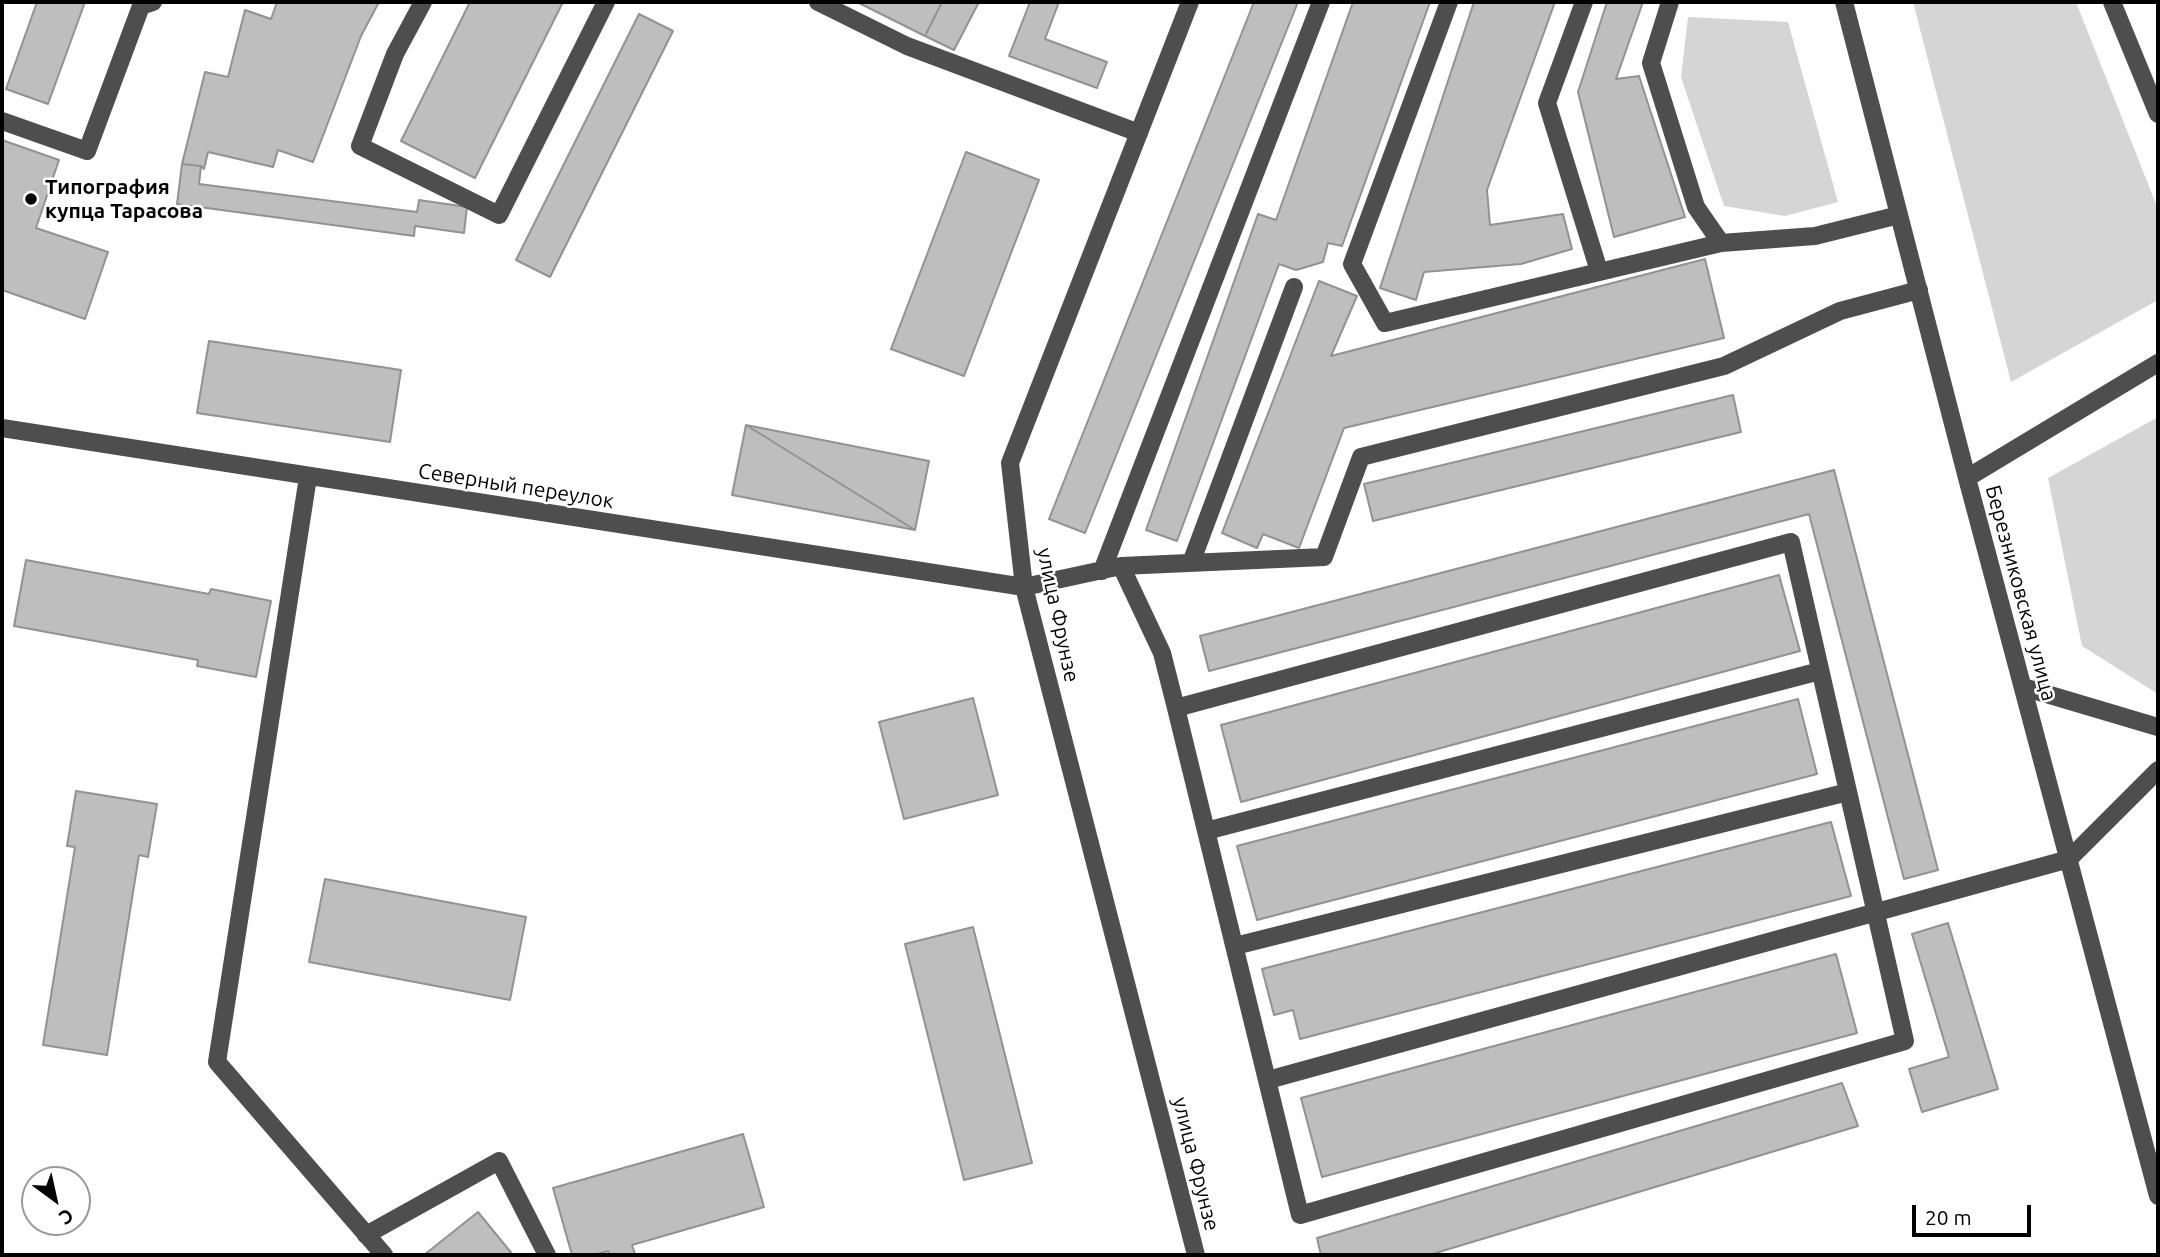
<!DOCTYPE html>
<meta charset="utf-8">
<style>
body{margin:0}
#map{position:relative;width:2160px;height:1257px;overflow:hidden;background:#fff;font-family:Ubuntu,sans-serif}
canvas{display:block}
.frame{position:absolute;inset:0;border:4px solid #000;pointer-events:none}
.north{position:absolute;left:21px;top:1166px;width:70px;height:70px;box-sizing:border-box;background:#fff;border:2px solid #999;border-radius:50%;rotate:147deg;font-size:19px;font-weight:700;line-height:28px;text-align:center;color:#000}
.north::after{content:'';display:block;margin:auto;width:24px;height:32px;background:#000;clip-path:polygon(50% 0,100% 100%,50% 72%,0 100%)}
.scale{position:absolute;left:1912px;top:1205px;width:119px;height:32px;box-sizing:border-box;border:4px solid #000;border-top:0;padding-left:9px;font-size:21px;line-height:24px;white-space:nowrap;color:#000;-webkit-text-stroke:5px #fff;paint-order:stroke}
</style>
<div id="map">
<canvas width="2160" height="1257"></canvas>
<div class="frame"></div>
<div class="north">С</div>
<div class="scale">20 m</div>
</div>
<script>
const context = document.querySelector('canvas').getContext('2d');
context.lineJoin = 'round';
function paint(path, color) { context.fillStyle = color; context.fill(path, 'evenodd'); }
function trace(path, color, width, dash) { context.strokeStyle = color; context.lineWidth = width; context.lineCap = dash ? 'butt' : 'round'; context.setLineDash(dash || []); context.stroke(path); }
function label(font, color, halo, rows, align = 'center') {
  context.font = font + ' Ubuntu,sans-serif'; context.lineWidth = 5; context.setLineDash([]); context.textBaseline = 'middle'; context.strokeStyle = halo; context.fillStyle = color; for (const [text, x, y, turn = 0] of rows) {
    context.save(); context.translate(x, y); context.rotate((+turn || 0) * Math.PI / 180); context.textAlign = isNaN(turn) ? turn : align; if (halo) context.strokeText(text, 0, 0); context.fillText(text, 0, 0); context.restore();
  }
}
paint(new Path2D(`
 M1913,2H2076L2158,209V300L2011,382Z
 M1688,17L1788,22L1838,202L1785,216L1724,206L1681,77Z
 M2158,417V694L2082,646L2048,478Z`), '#d5d5d5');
const building = new Path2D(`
 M37,2H85L48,104L6,89Z
 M277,2H379L361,36L313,162L278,150L273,167L208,152L204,169L201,166L182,164L205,72L228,77L245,10L271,19Z
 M470,2H563L475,178L401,141Z
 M857,2H942L925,36Z
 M942,2H979L954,50L925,36Z
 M1030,2H1059L1045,39L1107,62L1097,88L1009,56Z
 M1254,2H1298L1085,533L1049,519Z
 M1353,2H1430L1342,246L1328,243L1323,262L1296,270L1279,264L1177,541L1146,530L1258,214L1276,220Z
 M1474,2H1555L1487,190L1490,225L1563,214L1572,249L1521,264L1424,272L1416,300L1380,288Z
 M1607,2H1643L1616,79L1639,76L1685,217L1614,237L1578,92Z
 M639,14L673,31L550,277L516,260Z
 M2,140L59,160L36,228L108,252L85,319L2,290Z
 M966,152L1039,180L964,376L891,349Z
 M182,164L201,166L199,184L417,212L419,200L467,207L464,233L415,226L414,236L177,204Z
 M1705,259L1724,338L1344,428L1299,548L1263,534L1257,548L1222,533L1319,281L1357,296L1331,356Z
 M209,341L401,370L390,442L197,413Z
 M1733,395L1741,432L1373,521L1364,484Z
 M746,425L915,530L732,495Z
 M746,425L929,461L915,530Z
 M1834,470L1938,870L1904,879L1809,514L1209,671L1200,636Z
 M26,560L209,594L211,589L271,601L256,677L197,666L198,660L14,626Z
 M1779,575L1800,651L1241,802L1221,725Z
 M973,698L998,795L904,819L879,722Z
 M1798,699L1817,774L1257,920L1237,846Z
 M76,791L157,804L148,857L139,855L107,1055L43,1045L75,847L67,846Z
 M1831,822L1851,896L1300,1039L1293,1010L1274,1015L1262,969Z
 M325,879L526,917L510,1000L309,962Z
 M1948,923L1998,1089L1922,1112L1909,1069L1949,1057L1912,934Z
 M973,927L1032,1163L964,1180L905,944Z
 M1836,954L1857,1033L1322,1177L1301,1098Z
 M1842,1083L1858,1126L1429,1255H1321L1317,1238Z
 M743,1134L764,1207L632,1245L635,1254L630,1255H609L608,1251L594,1255H572L553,1188Z
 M478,1212L513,1255H424Z`);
paint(building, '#bebebe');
trace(building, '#929292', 2);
trace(new Path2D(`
 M423,2L395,54L360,146L499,215L606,2
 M818,2L907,46L1139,133
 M1190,2L1010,463L1024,587L1196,1255
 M1449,2L1352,264L1385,323L1721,243L1815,236L1899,215
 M1584,2L1547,103L1599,271
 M1670,2L1651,63L1696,207L1721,243
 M1844,2L1967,478L2158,1196
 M2112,2L2158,114
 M2,121L87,151L141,6L153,2
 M2,428L1024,587L1121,566L1162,653L1176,708
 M308,477L217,1062L384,1255
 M1967,478L2158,363
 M1791,542L1905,1041L1300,1215L1176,708Z
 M1191,563L1294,287
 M1121,566L1324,557L1361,457L1724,366L1840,311L1919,290
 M1102,571L1321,2
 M2023,687L2158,727
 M1206,831L1820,671
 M1235,946L1848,792
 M1268,1080L2069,859L2158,770
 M366,1235L499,1161L547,1255`), '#4e4e4e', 18);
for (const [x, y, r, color] of [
 [31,199,7,"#000"]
]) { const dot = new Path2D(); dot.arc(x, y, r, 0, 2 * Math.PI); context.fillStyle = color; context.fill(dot); trace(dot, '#fff', 2.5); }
label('bold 21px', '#000', '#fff', [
 ["Типография",45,187],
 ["купца Тарасова",45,211]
], 'left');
label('21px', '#000', '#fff', [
 ["Северный переулок",516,486,9],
 ["Березниковская улица",2021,593,75],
 ["улица Фрунзе",1058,615,78],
 ["улица Фрунзе",1196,1164,76]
]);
</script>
